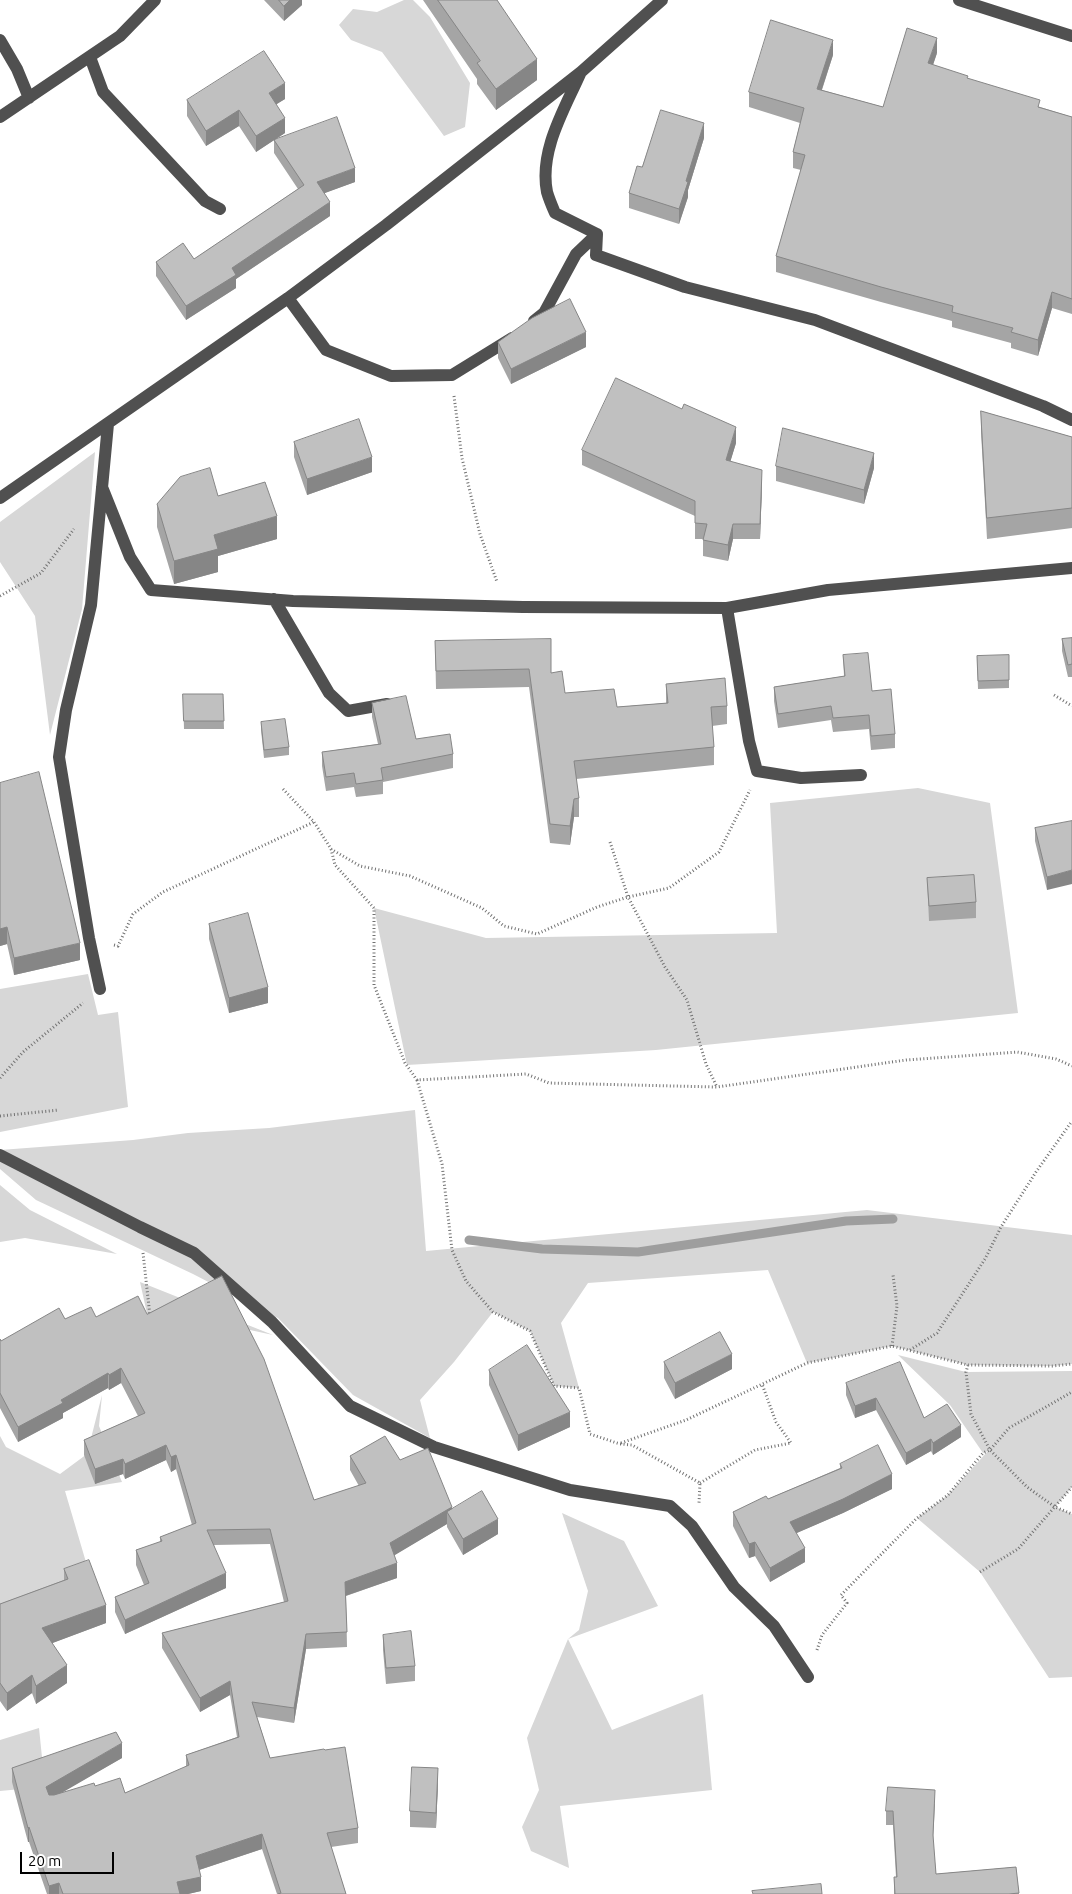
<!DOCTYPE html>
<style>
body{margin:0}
#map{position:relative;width:1072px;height:1894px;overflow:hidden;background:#fff;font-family:Ubuntu,sans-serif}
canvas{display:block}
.scale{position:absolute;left:20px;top:1852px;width:94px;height:22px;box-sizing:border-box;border:2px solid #000;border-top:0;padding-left:6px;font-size:15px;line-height:18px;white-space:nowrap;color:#000;-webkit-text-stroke:4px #fff;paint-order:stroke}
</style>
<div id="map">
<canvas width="1072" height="1894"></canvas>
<div class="scale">20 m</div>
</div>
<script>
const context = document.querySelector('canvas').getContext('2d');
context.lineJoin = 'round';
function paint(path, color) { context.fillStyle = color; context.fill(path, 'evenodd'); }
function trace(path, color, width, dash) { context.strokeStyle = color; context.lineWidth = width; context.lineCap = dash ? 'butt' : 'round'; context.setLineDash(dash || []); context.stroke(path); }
paint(new Path2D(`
 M404,0H413L430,17L470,83L465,127L444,136L382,52L351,40L339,25L353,9L377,12Z
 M95,452L82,609L50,735L35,616L0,562V522Z
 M918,788L990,803L1018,1013L656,1050L407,1065L374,908L486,938L777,933L770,803Z
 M88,974L98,1015L118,1012L128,1107L0,1132V989Z
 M415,1110L426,1251L867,1210L1072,1235V1364L1052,1366L968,1365L892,1346L807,1363L768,1270L588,1283L561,1323L579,1388L554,1386L530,1331L493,1312L454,1362L420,1400L430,1438L353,1395L278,1318L193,1274L36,1200L0,1169V1150L133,1140L188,1133L269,1128Z
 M0,1185L30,1210L117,1254L25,1238L0,1242Z
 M140,1282L273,1335L250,1330L201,1345L148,1318Z
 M898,1355L966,1372L1072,1371V1487L1055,1507L1072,1514V1677L1049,1678L980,1572L917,1518L948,1495L988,1451L983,1453L950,1405Z
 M102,1395L99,1426L122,1482L65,1491L88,1569L0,1614V1436L6,1447L60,1474L87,1454Z
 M562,1513L624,1541L658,1606L568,1639L612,1730L703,1694L712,1790L560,1806L569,1868L531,1851L522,1827L539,1790L527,1738L568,1639L579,1630L588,1591Z
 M39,1728L44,1777L32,1788L0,1791V1740Z`), '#d7d7d7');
trace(new Path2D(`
 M469,1240L542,1249L638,1252L846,1221L893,1219`), '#9e9e9e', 9);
trace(new Path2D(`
 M454,396L462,458L480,534L497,582
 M0,596L41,573L74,529
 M1054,695L1072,706
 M283,789L314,822L331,849L360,866L410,876L482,908L504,926L537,934L597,907L628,897L669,888L719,852L750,790
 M610,842L628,897L665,967L687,1000L706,1064L717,1087
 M331,849L335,865L374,908V985L405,1063L417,1080L526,1074L549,1083L717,1087L906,1060L1017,1052L1056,1059L1072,1066
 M114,945L118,946L133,914L163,892L314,822
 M0,1078L23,1052L83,1003
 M417,1080L442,1164L452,1250L466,1281L493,1312L530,1331L554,1386L579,1388L590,1434L620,1444L632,1445L700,1483L699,1503
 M0,1116L59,1110
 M143,1253L150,1316
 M892,1346L897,1306L893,1275
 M910,1350L937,1333L985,1259L1001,1227L1036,1172L1072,1121
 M968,1365L966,1372L971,1414L990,1450L1027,1487L1055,1507L1072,1514
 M621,1443L686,1420L807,1363L892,1346L968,1365L1052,1366L1072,1364
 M700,1483L755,1450L791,1443L776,1422L762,1384
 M980,1572L1018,1549L1072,1487
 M817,1650L822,1635L847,1603L841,1595L917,1518L948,1495L983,1453L990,1450L1009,1428L1072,1392`), '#727272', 3, [1, 2.5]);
trace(new Path2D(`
 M959,0L1072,36
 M0,40L17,69L29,98
 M90,57L103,92L205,201L220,209
 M580,74C564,110 539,151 547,192C549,199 552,206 555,213L597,234L596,255L685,287L815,320L1043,406L1072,420
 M0,117L120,36L155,0
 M288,298L326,350L391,376L452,375L512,338
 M534,321L544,313L576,254L597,234
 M102,487L130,557L151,590L293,601L523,607L727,608L828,590L1072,568
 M0,498L288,298L386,225L581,72L662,0
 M274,599L329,693L348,711L387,704
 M727,608L749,741L757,771L801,778L861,775
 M100,989L89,938L59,757L66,710L91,605L108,424
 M0,1155L140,1227L194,1253L272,1322L350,1406L434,1447L570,1490L670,1506L692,1526L734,1587L774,1626L808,1677`), '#505050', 12);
paint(new Path2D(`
 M264,0H302V5L284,21Z
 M423,0H497L537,80L496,110L477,84V79Z
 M937,53L933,65L1040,107L1072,117V314L1052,308L1038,356L1011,348V343L952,327V321L881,302L776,272V256L801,170L793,168V152L800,123L749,107V92L833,55L822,90L883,107Z
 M285,99L276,104L285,133L276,139L355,182L324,193L330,216L236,279V288L186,320L156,276V262L194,259L298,189L274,153V140L256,152L239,126L206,146L187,116V100Z
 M704,138L688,190V197L679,224L629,208V193L642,167Z
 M498,342L586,347L511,384L498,358Z
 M981,411L1072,437V528L987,539L981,432Z
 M294,442L372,472L307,495L294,457Z
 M736,443L730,462L762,486L760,539H733L728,561L703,556V539H695V516L582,465V450Z
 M776,466L874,468L864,504L776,481Z
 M218,496L277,539L218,556V572L174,584L157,527V504Z
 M1072,638V677H1068L1062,651V639Z
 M435,641L551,673L565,693L617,707L666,703V684L727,706V724L712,726L714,747V765L576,779L579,798V817H574L570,845L550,843L529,687L436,689Z
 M843,655L872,691L895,734V748L871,750L869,729L833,732L831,720L778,728L774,701V687L844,676Z
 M1009,655V688L978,689L977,656Z
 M183,694H223L224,729H184Z
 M372,703L416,739L453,754V768L383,782V794L356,797L354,787L326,791L322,766V752L378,744L372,717Z
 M261,722L289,747V755L264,758L261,730Z
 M0,783L80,960L14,975L7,944L0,946Z
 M1072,821L1047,890L1035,841V828Z
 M927,878L976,902V918L929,921Z
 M209,924L268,1003L229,1013L209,939Z
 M147,1314L314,1500L359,1486L350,1470V1456L400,1460L452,1508L498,1534L463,1555L447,1527V1524L394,1555L397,1578L346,1596L347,1647L306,1649L294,1723L257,1717L270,1758L358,1828V1843L331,1847L346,1894H277L262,1849L199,1870L201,1891L188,1894H47L29,1842H28L12,1782V1768L122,1758L60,1793L95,1786L125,1793L186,1767V1755L237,1737L230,1695L200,1712L162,1648V1633L284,1602L270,1544L214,1545L226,1588L125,1634L115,1612V1597L144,1585L136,1565V1550L160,1542V1537L192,1525L176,1469L171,1472L166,1460L125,1479L123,1474L95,1484L84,1455V1440L138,1416L121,1383L109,1390L108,1388L63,1413V1418L18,1442L0,1408V1339L1,1341L65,1319Z
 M664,1362L732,1369L675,1399L664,1378Z
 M489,1370L570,1427L518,1451L489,1385Z
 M846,1383L924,1418L961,1437L933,1455L931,1451L906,1465L876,1410L855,1418L846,1395Z
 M840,1464L892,1489L843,1513L796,1533L805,1562L770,1582L755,1556L749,1558L733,1526V1512L768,1499L840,1468Z
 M64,1569L106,1623L52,1643L67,1683L36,1704L32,1693L7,1711L0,1701V1604L64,1580Z
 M383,1635L415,1666V1681L386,1684L383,1650Z
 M438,1783L436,1828L410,1827V1811Z
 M935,1804L933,1840L936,1874L1016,1867L1019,1894H894V1877H896L893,1825H886V1811Z`), '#a5a5a5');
paint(new Path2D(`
 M290,0H302V5L284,21V6Z
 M937,38V53L928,79V63Z
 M833,40V55L817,104V89Z
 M537,59V80L496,110V89Z
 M285,83V99L269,109V93Z
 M239,110V126L206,146V131Z
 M285,118V133L256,152V136Z
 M704,123V138L688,190V197L679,224V209L686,181Z
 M355,168V182L317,196V182Z
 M330,202V216L236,279V288L186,320V306L232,268Z
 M1052,292V308L1038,356V340Z
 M586,332V347L511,384V369Z
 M736,427V443L726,476V460Z
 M874,453V468L864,504V490Z
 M372,457V472L307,495V479Z
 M762,470V486L760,539V524Z
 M277,516V539L218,556V572L174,584V561L214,535Z
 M733,524V539L728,561V545Z
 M574,799V817L570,845V826Z
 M1072,870V884L1047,890V877Z
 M7,927V944L0,946V929Z
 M80,943V960L14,975V958Z
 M268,987V1003L229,1013V998Z
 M732,1354V1369L675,1399V1383Z
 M121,1368V1383L109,1390V1375Z
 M108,1373V1388L63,1413V1418L18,1442V1427L61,1400Z
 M876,1398V1410L855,1418V1406Z
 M570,1412V1427L518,1451V1435Z
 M961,1425V1437L933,1455V1443Z
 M931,1439V1451L906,1465V1453Z
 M166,1445V1460L125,1479V1464Z
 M176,1455V1469L171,1472V1457Z
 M123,1459V1474L95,1484V1469Z
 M892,1474V1489L843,1513L790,1536V1522Z
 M452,1507V1521L447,1512V1524L390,1558V1543Z
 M498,1519V1534L463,1555V1539Z
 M755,1542V1556L749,1558V1544Z
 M805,1548V1562L770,1582V1568Z
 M397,1563V1578L345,1596V1582Z
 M226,1573V1588L125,1634V1620Z
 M106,1605V1623L42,1647V1628Z
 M306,1634V1649L294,1723V1708Z
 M67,1665V1683L36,1704V1686Z
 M32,1675V1693L7,1711V1693Z
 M230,1681V1695L200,1712V1698Z
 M122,1743V1758L46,1802V1787Z
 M438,1768V1783L436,1828V1813Z
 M29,1827V1842H28V1828Z
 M262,1834V1849L196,1871V1856Z
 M201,1877V1891L188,1894H177V1882Z
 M59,1883V1894H49V1886Z`), '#868686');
const building = new Path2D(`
 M279,0H290L284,6Z
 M438,0H497L537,59L496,89L477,63L480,61Z
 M771,20L833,40L817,89L883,107L907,28L937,38L928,63L968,76L967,78L1040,100L1038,107L1072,117V299L1052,292L1038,340L1011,332L1013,328L952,312L953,306L881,287L776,256L805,155L793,152L804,108L749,92Z
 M264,51L285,83L269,93L285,118L256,136L239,110L206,131L187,100Z
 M661,110L704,123L686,181L688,182L679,209L629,193L637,166L642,167Z
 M337,117L355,168L317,182L330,202L232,268L236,275L186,306L156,262L183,243L194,259L304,185L274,140Z
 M570,299L586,332L511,369L498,342L532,318Z
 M616,378L682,409L684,404L736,427L726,460L762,470L760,524H733L728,545L703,540L707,524L695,523V501L582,450Z
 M981,411L1072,437V508L987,518Z
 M359,419L372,457L307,479L294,442Z
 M783,428L874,453L864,490L776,466Z
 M210,468L218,496L265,482L277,516L214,535L218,549L174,561L157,504L180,477Z
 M1072,638V664L1068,665L1062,639Z
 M551,639V673L562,671L565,693L614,689L617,707L668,703L666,684L725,678L727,706L711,707L714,747L574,761L579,798L574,799L570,826L550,824L529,669L436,671L435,641Z
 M868,653L872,691L891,689L895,734L871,736L869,715L833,718L831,706L778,714L774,687L845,676L843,655Z
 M1009,655V680L978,681L977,656Z
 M183,694H223L224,721H184Z
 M406,696L416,739L450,734L453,754L381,768L383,780L356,784L354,773L326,777L322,752L381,744L372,703Z
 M285,719L289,747L264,750L261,722Z
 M39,772L80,943L14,958L7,927L0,929V783Z
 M1072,821V870L1047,877L1035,828Z
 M974,875L976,902L929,906L927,878Z
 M248,913L268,987L229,998L209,924Z
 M222,1276L264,1359L314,1500L366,1483L350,1456L385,1436L400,1460L428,1448L452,1507L390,1543L397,1563L345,1582L347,1632L306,1634L294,1708L252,1702L270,1758L324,1749L325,1750L345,1747L358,1828L327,1833L346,1894H278L281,1893L262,1834L196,1856L201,1877L177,1882L180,1894H63L59,1883L49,1886L29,1827L28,1828L12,1768L116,1732L122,1743L46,1787L49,1795H54L94,1783L95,1786L120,1778L125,1793L189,1765L186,1755L239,1737L230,1681L200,1698L162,1633L288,1601L270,1529L207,1530L226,1573L125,1620L115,1597L149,1583L136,1550L162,1541L160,1537L196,1523L176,1455L171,1457L166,1445L125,1464L123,1459L95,1469L84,1440L145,1413L121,1368L109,1375L108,1373L61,1400L63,1403L18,1427L0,1393V1339L1,1341L59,1308L65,1319L91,1307L96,1317L138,1296L147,1314Z
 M720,1332L732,1354L675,1383L664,1362Z
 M527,1345L570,1412L518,1435L489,1370Z
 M900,1362L924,1418L947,1404L961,1425L933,1443L931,1439L906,1453L876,1398L855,1406L846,1383Z
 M878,1445L892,1474L843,1499L790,1522L805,1548L770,1568L755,1542L749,1544L733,1512L766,1496L768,1499L842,1468L840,1464Z
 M482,1491L498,1519L463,1539L447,1512Z
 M89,1560L106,1605L42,1628L67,1665L36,1686L32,1675L7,1693L0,1683V1604L68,1579L64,1569Z
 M411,1631L415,1666L386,1668L383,1635Z
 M412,1767L438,1768L436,1813L410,1811Z
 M888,1787L935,1790L933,1835L936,1874L1016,1867L1019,1893L1009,1894H895L894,1877H897L893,1811H886Z
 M821,1884L822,1894H753L752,1891Z`);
paint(building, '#c0c0c0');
trace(building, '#868686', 1);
</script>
